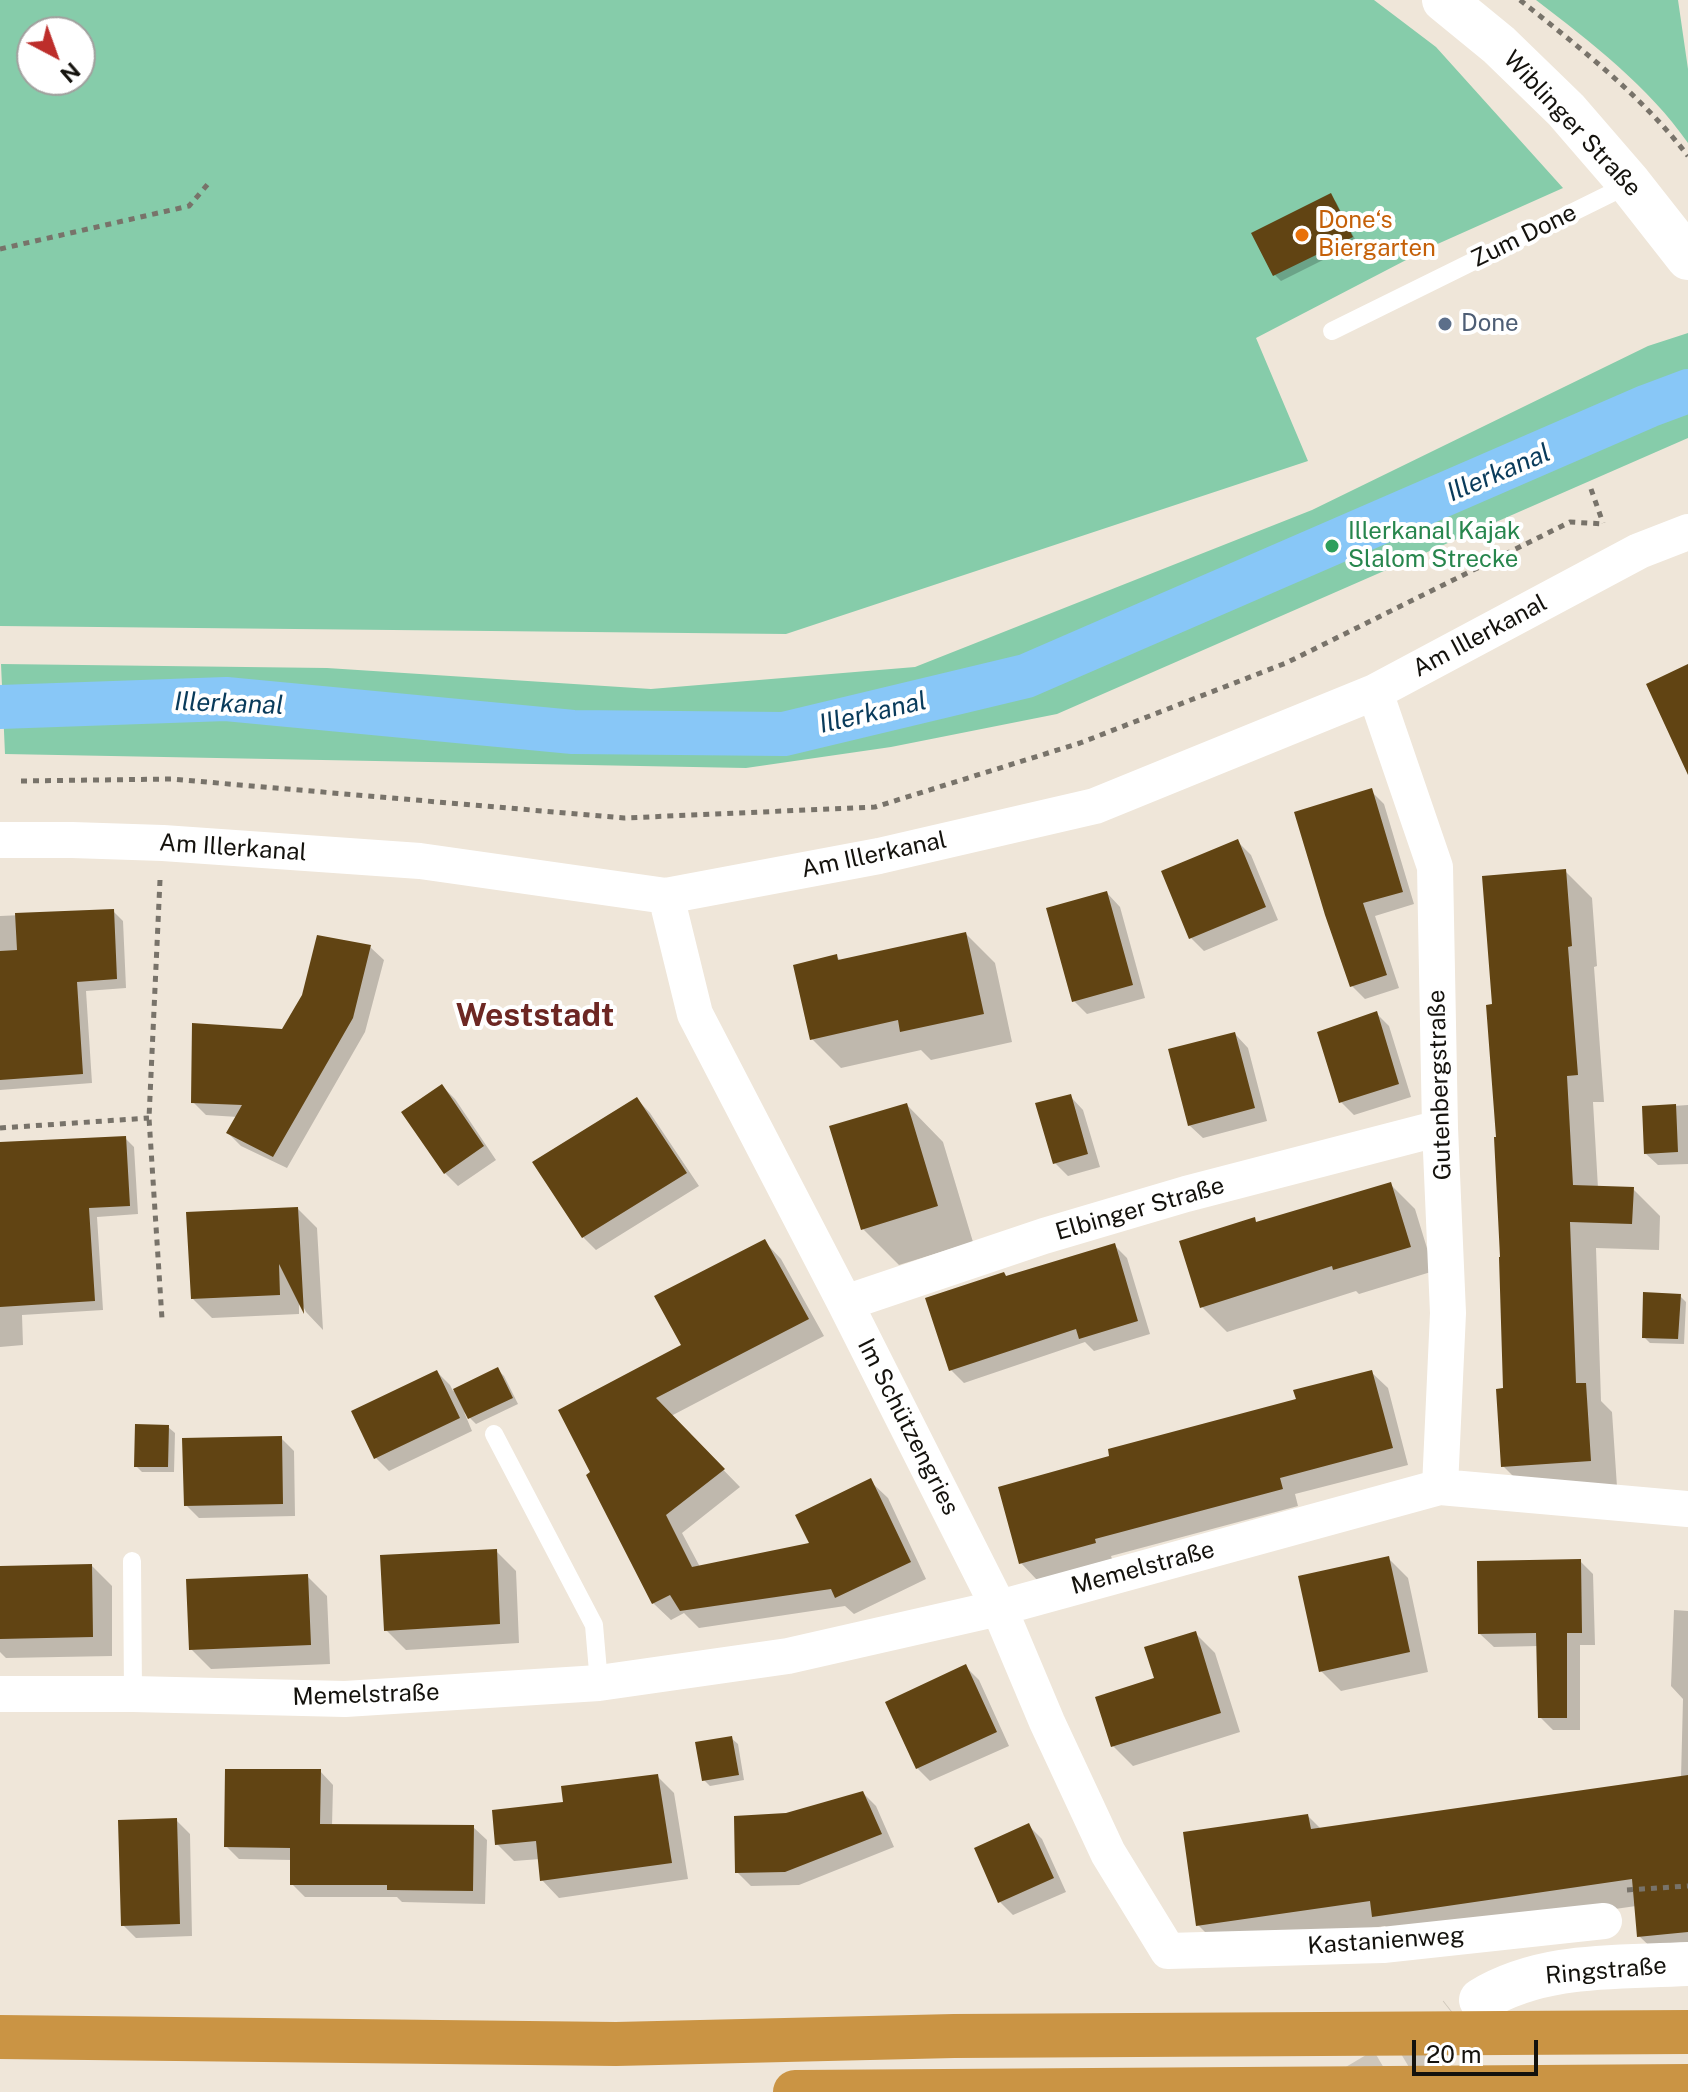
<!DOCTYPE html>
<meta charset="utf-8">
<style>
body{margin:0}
#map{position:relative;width:1688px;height:2092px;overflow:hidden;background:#efe6d9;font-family:"Public Sans",sans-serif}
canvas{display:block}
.north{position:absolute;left:16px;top:16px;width:80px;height:80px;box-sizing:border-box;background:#fff;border:2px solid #a1a09e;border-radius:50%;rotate:139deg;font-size:22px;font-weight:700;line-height:32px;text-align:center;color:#14120d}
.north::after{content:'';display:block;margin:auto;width:28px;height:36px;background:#bd2e2b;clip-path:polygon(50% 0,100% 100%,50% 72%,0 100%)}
.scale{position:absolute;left:1412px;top:2040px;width:126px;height:36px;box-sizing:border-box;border:4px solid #14120d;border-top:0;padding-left:10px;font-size:24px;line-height:28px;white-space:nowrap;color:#14120d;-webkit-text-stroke:6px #fff;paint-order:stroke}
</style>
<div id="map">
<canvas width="1688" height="2092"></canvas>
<div class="north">N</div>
<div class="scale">20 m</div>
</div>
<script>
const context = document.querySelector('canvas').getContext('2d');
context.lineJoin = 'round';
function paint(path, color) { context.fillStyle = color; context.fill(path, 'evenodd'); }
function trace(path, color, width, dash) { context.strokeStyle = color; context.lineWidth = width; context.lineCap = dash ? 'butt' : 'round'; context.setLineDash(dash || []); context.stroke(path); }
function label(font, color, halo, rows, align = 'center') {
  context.font = font + ' "Public Sans",sans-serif'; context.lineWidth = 8; context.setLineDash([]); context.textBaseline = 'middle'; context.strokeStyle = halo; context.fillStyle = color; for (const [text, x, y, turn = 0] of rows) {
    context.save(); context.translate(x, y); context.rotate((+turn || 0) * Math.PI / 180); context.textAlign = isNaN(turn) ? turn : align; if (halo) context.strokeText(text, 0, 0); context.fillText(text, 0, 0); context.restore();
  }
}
paint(new Path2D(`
 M0,0H1374L1436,47L1563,188L1433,246L1256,338L1308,461L786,634L0,626ZM32,32H80V80H32Z
 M1536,0H1678L1688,69V143C1649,87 1591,42 1536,0Z
 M1688,333V438L1057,714L891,747L746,768L5,754L1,664L327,668L651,689L915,667L1312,510L1648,346Z`), '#86ccaa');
paint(new Path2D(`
 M1330,196L1336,202L1357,243L1281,281L1275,275Z
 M1371,791L1384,804L1414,904L1375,916L1399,988L1365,999L1352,986Z
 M1238,842L1251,855L1278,920L1204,951L1191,938Z
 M1565,871L1592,898L1597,966L1594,967L1604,1102H1593L1598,1188L1633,1189L1660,1216L1659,1250L1596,1248L1601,1401L1612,1412L1617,1487L1530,1493L1503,1466L1505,1390L1494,1006Z
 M1107,893L1120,907L1145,998L1087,1014L1074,1001Z
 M113,911L123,921L126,988L86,991L92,1083L0,1090V916Z
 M966,934L995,963L1012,1042L931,1060L921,1050L841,1068L812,1039L836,956L841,961Z
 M370,947L384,960L365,1032L287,1168L241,1146L228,1133L238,1117L206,1115L193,1102L283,1031Z
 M1376,1013L1389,1026L1411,1097L1354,1115L1341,1102Z
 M1235,1034L1248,1048L1267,1121L1203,1138L1189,1125Z
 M442,1086L455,1099L496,1160L458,1186L445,1173Z
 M1070,1096L1083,1110L1100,1167L1068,1176L1055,1163Z
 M637,1099L650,1113L699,1186L596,1250L583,1237Z
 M907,1105L943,1142L973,1242L899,1265L863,1229Z
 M1688,1105V1164L1658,1165L1645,1153L1644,1108Z
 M125,1138L134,1147L138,1214L97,1217L103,1310L22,1315L23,1345L0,1347V1145Z
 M1390,1184L1415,1209L1434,1271L1359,1294L1356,1291L1227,1332L1202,1307L1254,1220L1258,1224Z
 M298,1209L317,1228L323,1330L306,1312L299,1298V1314L212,1318L192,1298Z
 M764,1241L781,1259L824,1336L671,1416L740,1487L682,1533L700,1567L812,1545L870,1481L888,1498L926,1579L854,1614L845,1606L699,1628L684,1613L671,1620L653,1603L589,1475L684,1346Z
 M1114,1245L1127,1258L1150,1334L1094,1351L1085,1342L964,1383L951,1370Z
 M1680,1296L1686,1302L1684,1344L1650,1343L1644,1337Z
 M498,1370L504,1376L518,1404L476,1424L464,1412L472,1431L389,1471L376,1458L354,1412L437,1372L450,1385L453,1391Z
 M1371,1372L1388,1388L1408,1465L1295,1494L1298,1506L1111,1556L1112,1559L1037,1580L1021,1563L1298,1401Z
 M168,1427L175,1433L174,1472H142L136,1466Z
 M281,1438L294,1451L295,1516L199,1518L186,1505Z
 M496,1551L516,1571L519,1643L406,1650L386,1630Z
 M1388,1558L1408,1578L1428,1672L1341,1691L1321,1671Z
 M1580,1561L1593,1574L1595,1645H1580V1730H1553L1540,1717L1538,1646L1494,1647L1480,1634Z
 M92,1566L112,1586V1656L6,1658L0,1652V1568Z
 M307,1576L327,1596L330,1664L211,1669L191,1649Z
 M1674,1610L1688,1611V1958L1664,1960L1639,1936L1636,1906L1399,1940L1385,1926L1223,1950L1198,1925L1308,1816L1322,1830L1681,1778L1683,1699L1671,1686Z
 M1195,1633L1215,1653L1240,1732L1133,1766L1113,1746Z
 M966,1667L979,1680L1009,1746L930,1781L917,1768Z
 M731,1738L738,1744L744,1780L710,1786L704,1780Z
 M320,1771L333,1785L332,1826L473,1827L487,1840L485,1904L402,1902L397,1897H305L292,1884V1860L239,1859L226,1846Z
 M657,1776L674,1793L688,1879L559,1898L542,1880L540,1859L514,1861L497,1844L565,1804Z
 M863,1793L876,1806L894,1847L799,1885L751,1886L737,1872L787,1815Z
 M176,1820L190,1834L192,1936L136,1938L123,1925Z
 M1029,1826L1042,1839L1066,1892L1013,1915L1000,1902L977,1849Z`), '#0003');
trace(new Path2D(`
 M0,707L226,699L573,732L784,734L1026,676L1648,406L1688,391`), '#88c7f7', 44);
paint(new Path2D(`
 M1331,193L1353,237L1273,276L1251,233Z
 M1688,664V775L1646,684Z
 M1372,788L1403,892L1363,903L1387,975L1350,987L1325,915L1294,812Z
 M1238,839L1266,907L1189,939L1161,871Z
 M1566,869L1572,946L1568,947L1578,1075L1567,1076L1573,1185L1634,1187L1632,1224L1570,1222L1576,1383H1586L1591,1461L1501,1467L1496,1389L1503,1388L1499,1257H1500L1494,1137H1496L1486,1005L1492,1004L1482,876Z
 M1107,891L1133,985L1072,1002L1046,908Z
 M114,909L117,979L77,982L83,1074L0,1080V951L17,950L15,913Z
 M966,932L984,1014L900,1032L898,1020L810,1040L793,965L837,954L838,960Z
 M317,935L371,945L353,1018L273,1157L226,1133L242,1105L191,1103L192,1023L282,1029L302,995Z
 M1377,1011L1399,1084L1339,1103L1317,1032Z
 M1235,1032L1255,1108L1188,1126L1168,1049Z
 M442,1084L484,1146L444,1174L401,1112Z
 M1071,1094L1088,1154L1053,1164L1035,1103Z
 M637,1097L687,1173L582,1238L532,1162Z
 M907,1103L938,1206L861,1230L829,1126Z
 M1676,1104L1678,1152L1644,1154L1642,1106Z
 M126,1136L130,1206L89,1208L95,1301L0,1307V1142Z
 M1391,1182L1411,1247L1333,1270L1332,1266L1200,1308L1179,1241L1255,1217L1256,1222Z
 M298,1207L304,1314L279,1264L280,1295L191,1299L186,1212Z
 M765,1239L809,1319L656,1398L725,1469L666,1515L692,1567L809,1543L795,1515L871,1478L911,1562L835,1598L831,1589L680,1611L670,1595L652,1604L586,1475L590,1472L558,1410L681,1345L654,1296Z
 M1115,1243L1138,1321L1079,1339L1076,1329L949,1371L925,1298L1004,1272L1006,1276Z
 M1643,1292L1681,1294L1678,1339L1642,1338Z
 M498,1367L513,1398L468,1419L453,1389Z
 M437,1370L460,1418L374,1459L351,1411Z
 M1372,1370L1393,1448L1280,1478L1283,1489L1095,1539L1096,1543L1019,1564L998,1487L1109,1456L1108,1449L1296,1399L1293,1390Z
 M135,1424L169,1425L168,1467H134Z
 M282,1436L283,1504L184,1506L182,1438Z
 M497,1549L500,1624L384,1631L380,1555Z
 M1389,1556L1410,1652L1319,1672L1298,1576Z
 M1581,1559L1582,1633H1567V1718H1538L1536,1633L1478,1634L1477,1561Z
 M92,1564L93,1637L0,1639V1566Z
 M308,1574L311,1645L189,1650L186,1579Z
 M1196,1631L1221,1713L1111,1747L1095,1697L1154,1678L1144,1647Z
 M966,1664L997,1732L916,1769L885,1702Z
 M732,1736L739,1775L702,1781L695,1742Z
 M225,1769H321L320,1824L474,1825L473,1891L387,1890V1885H290V1848L224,1847Z
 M658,1774L672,1863L540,1881L536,1841L495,1845L492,1810L563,1802L561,1786Z
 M1688,1775V1932L1637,1937L1632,1879L1372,1917L1370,1901L1196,1926L1183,1832L1308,1814L1311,1829Z
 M863,1791L882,1834L785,1872L735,1873L734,1816L786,1813Z
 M177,1818L180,1924L121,1926L118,1820Z
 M1029,1823L1054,1878L998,1903L974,1848Z`), '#614413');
trace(new Path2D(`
 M1347,2092L1411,2054L1457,2018`), '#cec6ba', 44, [44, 22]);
trace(new Path2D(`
 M1520,0C1580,48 1641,95 1688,156
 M0,249L189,206L208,184
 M1591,489L1603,523
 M21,781L171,779L624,818L875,807L1080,743L1286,663L1570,522L1605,524
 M160,880L149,1118L162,1319
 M0,1128L149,1118
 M1627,1890L1688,1886`), '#78736a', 5, [6, 6]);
trace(new Path2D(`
 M1332,331L1630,184
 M494,1434L594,1625L599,1683
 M132,1561L133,1694`), '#fff', 18);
trace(new Path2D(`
 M1375,692L1435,867L1440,1128L1448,1313L1440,1487
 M0,840H72L163,843L420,861L666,896L879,856L1095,806L1375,692L1639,551L1688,532
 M666,896L695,1014L845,1303L999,1608L1047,1722L1108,1853L1168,1951L1383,1945L1604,1921
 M845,1303L1044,1236L1186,1194L1440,1128
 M0,1694H133L345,1699L599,1683L788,1656L999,1608L1440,1487L1688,1509`), '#fff', 36);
trace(new Path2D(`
 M1444,0L1499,45L1566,110L1630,184L1688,258
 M1481,2000C1544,1962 1617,1968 1688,1964`), '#fff', 44);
trace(new Path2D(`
 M0,2037L616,2044L954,2036L1688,2032
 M795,2092L1688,2086`), '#ca9444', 44);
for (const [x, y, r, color] of [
 [1302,235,8,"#e8710a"],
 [1445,324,8,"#5c6f8a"],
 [1332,546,8,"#2e9e5b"]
]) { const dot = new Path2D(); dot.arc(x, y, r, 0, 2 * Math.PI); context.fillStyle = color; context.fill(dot); trace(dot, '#fff', 3); }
label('24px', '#14120d', '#fff', [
 ["Wiblinger Straße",1572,124,47],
 ["Zum Done",1524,236,-26],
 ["Am Illerkanal",1480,636,-28],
 ["Am Illerkanal",233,848,4],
 ["Am Illerkanal",874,855,-12],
 ["Gutenbergstraße",1440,1085,-92],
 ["Elbinger Straße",1140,1209,-16],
 ["Im Schützengries",908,1427,63],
 ["Memelstraße",1143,1568,-15],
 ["Memelstraße",366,1695,-2],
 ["Kastanienweg",1386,1941,-4],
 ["Ringstraße",1606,1971,-5]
]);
label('24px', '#c56008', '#fff', [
 ["Done‘s",1318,221],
 ["Biergarten",1318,249]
], 'left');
label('24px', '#4e5e75', '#fff', [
 ["Done",1461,324]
], 'left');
label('24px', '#27864d', '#fff', [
 ["Illerkanal Kajak",1348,532],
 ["Slalom Strecke",1348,560]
], 'left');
label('italic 26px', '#093b5b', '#fff', [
 ["Illerkanal",1499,473,-23],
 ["Illerkanal",229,704,2],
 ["Illerkanal",873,713,-13]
]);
label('bold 32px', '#6d2723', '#fff', [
 ["Weststadt",535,1016]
]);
</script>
